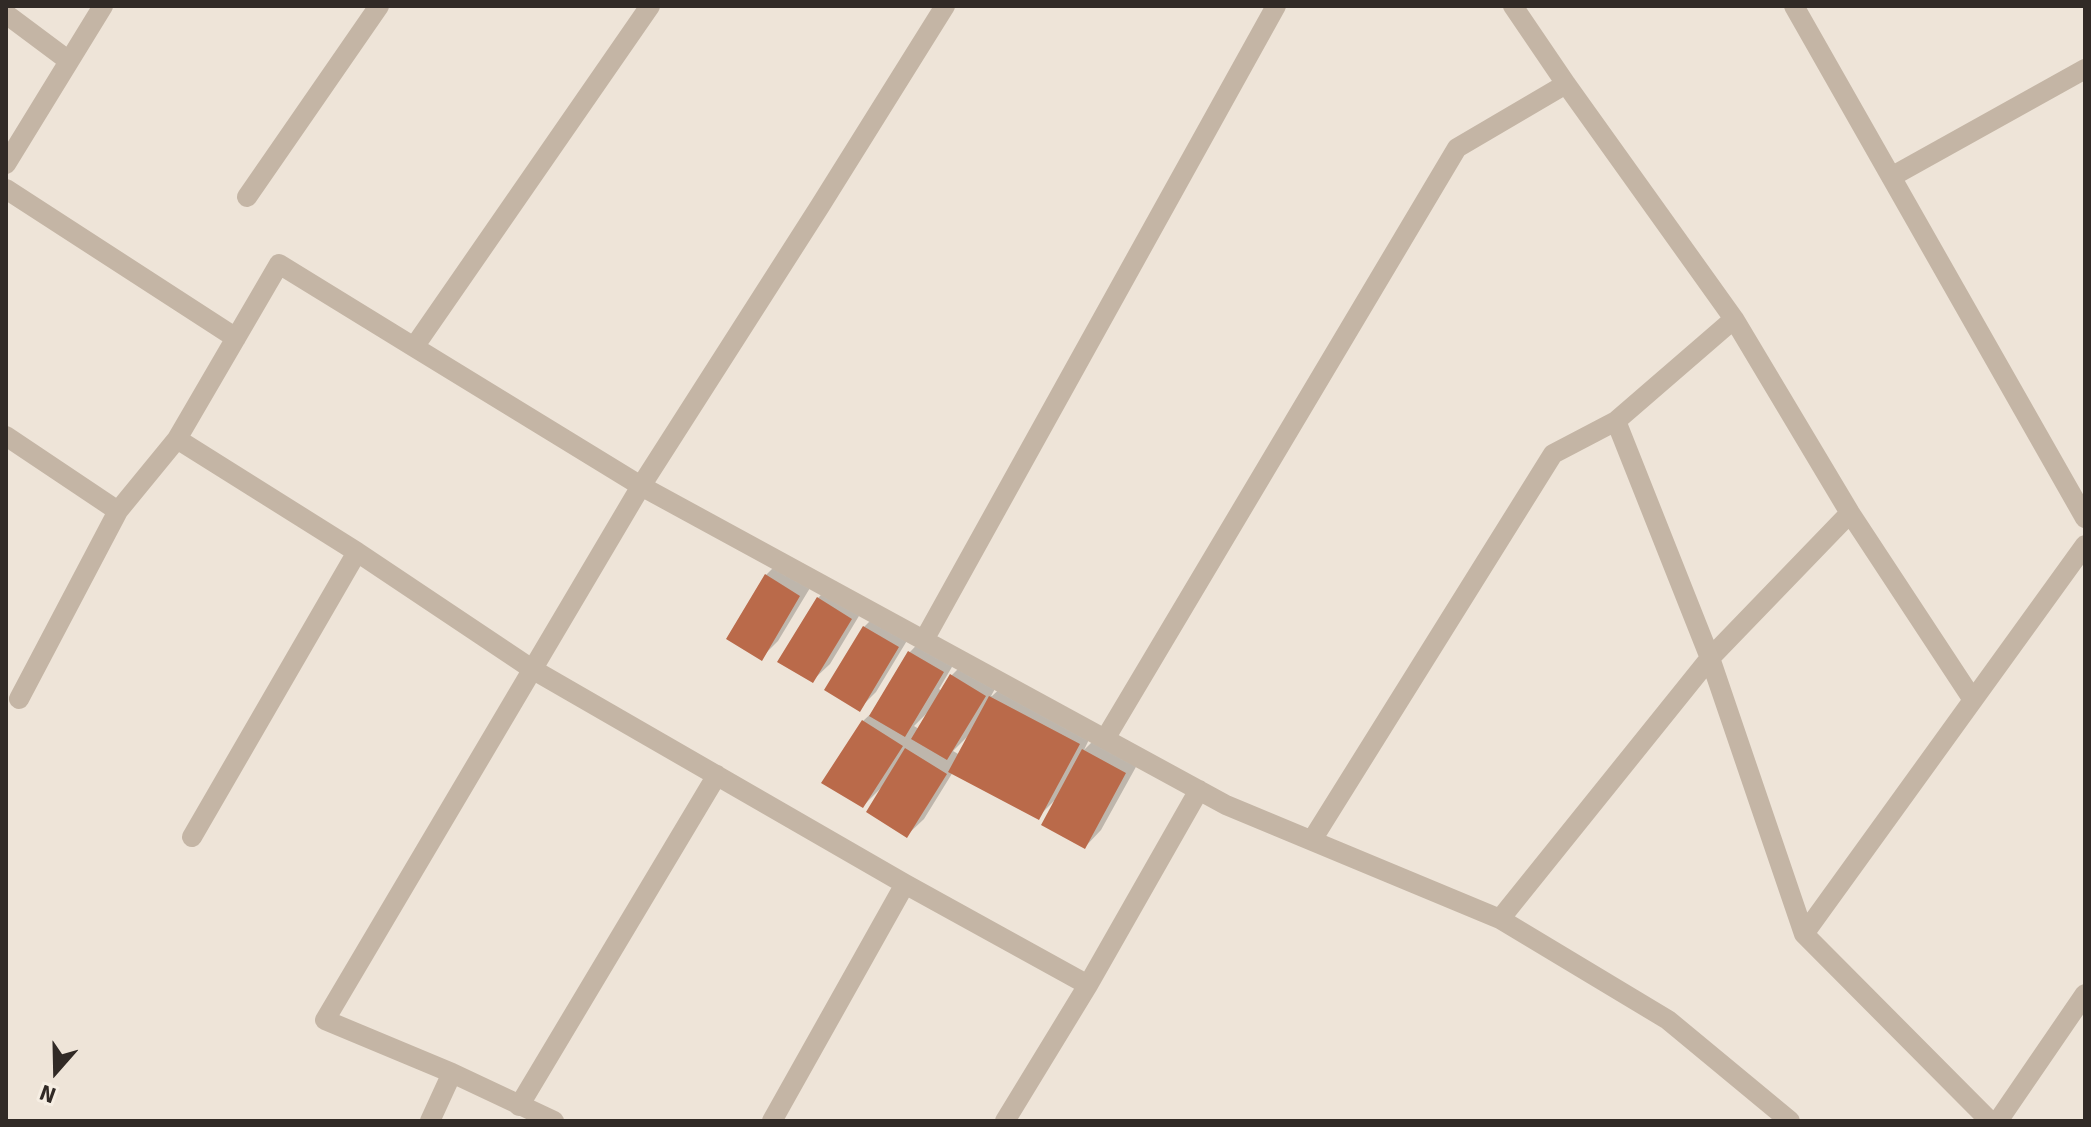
<!DOCTYPE html>
<style>
body{margin:0}
#map{position:relative;width:2091px;height:1127px;overflow:hidden;background:#eee4d8;font-family:Signika,sans-serif}
canvas{display:block}
.frame{position:absolute;inset:0;border:8px solid #312a26;pointer-events:none}
.north{position:absolute;left:16px;top:1031px;width:80px;height:80px;-webkit-text-stroke:6px #f6eee3;paint-order:stroke;rotate:200deg;font-size:22px;font-weight:700;line-height:32px;text-align:center;color:#312a26}
.north::after{content:'';display:block;margin:auto;width:28px;height:36px;background:#312a26;clip-path:polygon(50% 0,100% 100%,50% 72%,0 100%)}
</style>
<div id="map">
<canvas width="2091" height="1127"></canvas>
<div class="frame"></div>
<div class="north">N</div>
</div>
<script>
const context = document.querySelector('canvas').getContext('2d');
context.lineJoin = 'round';
function paint(path, color) { context.fillStyle = color; context.fill(path, 'evenodd'); }
function trace(path, color, width, dash) { context.strokeStyle = color; context.lineWidth = width; context.lineCap = dash ? 'butt' : 'round'; context.setLineDash(dash || []); context.stroke(path); }
paint(new Path2D(`
 M783,558L816,578L778,641L761,658L766,575Z
 M835,581L868,601L830,664L813,680L818,598Z
 M881,610L914,629L876,692L859,709L864,627Z
 M926,635L959,655L939,689L942,691L952,675L968,659L1001,678L991,696H992L1008,681L1095,727L1084,750L1100,734L1142,756L1101,830L1085,847L1054,801L1038,817L953,772L924,819L907,835L881,788L863,806V721L877,708L910,652ZM928,712L919,729L914,726ZM969,735L960,755L953,751Z`), '#0003');
paint(new Path2D(`
 M765,574L800,596L762,661L726,639Z
 M817,597L852,619L813,683L777,662Z
 M863,626L899,647L860,712L824,690Z
 M908,651L944,672L905,737L869,716Z
 M950,674L986,696L947,760L911,739Z
 M989,696L1080,744L1039,820L948,772Z
 M862,720L903,746L863,808L821,783Z
 M905,748L947,774L907,838L866,812Z
 M1082,749L1126,773L1085,849L1041,825Z`), '#ba6a4a');
trace(new Path2D(`
 M650,6L414,347L279,264L177,439L357,552L532,669L905,884L1088,985
 M1513,6L1566,84L1734,319L1850,513L1973,700
 M1794,6L2085,518
 M6,14L69,61
 M6,164L103,6
 M1891,177L2085,69
 M6,189L236,338
 M247,197L379,6
 M1734,319L1616,421L1710,658L1804,934L1990,1121
 M414,347L641,486L820,206L945,6
 M6,436L118,511L177,439
 M924,640L1276,6
 M19,699L118,511
 M1105,739L1457,148L1566,84
 M192,837L357,552
 M1312,840L1553,454L1616,421
 M1500,919L1668,1020L1790,1121
 M1804,934L2085,545
 M452,1073L325,1020L641,486L1226,805L1500,919L1710,658L1850,513
 M519,1106L717,775
 M430,1121L452,1073L554,1121
 M772,1121L905,884
 M1005,1121L1088,985L1199,790
 M1998,1121L2085,994`), '#c4b5a5', 20);
</script>
